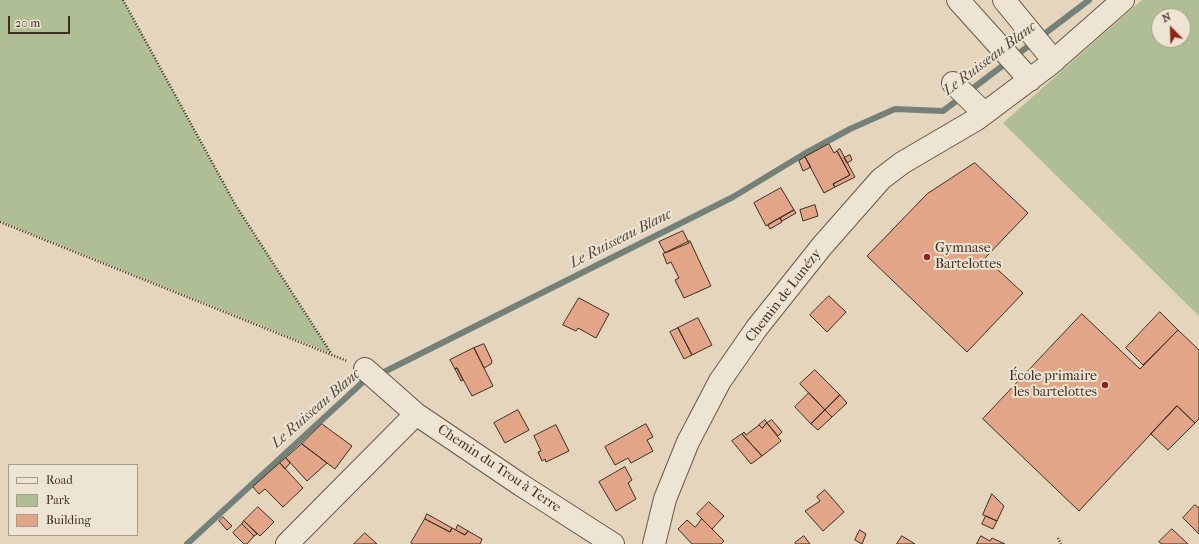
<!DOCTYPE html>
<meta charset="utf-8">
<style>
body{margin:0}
#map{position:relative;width:1199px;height:544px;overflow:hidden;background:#e4d5bc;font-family:"IM FELL French Canon",serif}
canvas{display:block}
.legend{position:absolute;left:8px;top:464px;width:130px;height:72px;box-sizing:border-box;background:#ede4d3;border:1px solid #a89b8c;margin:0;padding:5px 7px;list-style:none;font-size:12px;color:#402e21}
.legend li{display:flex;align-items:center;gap:8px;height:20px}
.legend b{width:20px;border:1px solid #a89b8c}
.north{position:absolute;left:1151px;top:8px;width:40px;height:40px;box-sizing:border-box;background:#ede4d3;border:1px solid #a89b8c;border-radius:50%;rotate:337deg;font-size:11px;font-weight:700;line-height:16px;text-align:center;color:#402e21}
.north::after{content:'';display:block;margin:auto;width:14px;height:18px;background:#8f2418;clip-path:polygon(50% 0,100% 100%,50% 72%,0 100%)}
.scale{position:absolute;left:8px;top:16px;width:62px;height:18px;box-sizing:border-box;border:2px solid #402e21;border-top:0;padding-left:5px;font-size:12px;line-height:14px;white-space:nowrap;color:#402e21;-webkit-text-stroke:3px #ede4d3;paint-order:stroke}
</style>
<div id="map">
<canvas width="1199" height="544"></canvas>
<ul class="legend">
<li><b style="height:5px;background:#ede4d3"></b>Road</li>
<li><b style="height:11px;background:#afbe95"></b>Park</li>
<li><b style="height:11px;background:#e2a587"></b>Building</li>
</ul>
<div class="north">N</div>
<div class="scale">20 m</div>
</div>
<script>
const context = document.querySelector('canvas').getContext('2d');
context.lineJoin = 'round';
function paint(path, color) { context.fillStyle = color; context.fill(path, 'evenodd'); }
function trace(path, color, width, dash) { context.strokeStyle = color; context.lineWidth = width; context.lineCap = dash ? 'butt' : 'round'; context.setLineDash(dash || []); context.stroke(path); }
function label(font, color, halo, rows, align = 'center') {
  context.font = font + ' "IM FELL French Canon",serif'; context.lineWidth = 4; context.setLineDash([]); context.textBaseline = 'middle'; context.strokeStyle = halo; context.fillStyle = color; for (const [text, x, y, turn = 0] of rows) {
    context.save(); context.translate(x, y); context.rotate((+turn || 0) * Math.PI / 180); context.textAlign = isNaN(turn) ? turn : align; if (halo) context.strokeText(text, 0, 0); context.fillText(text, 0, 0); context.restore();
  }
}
paint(new Path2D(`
 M0,0H123L235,204L331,353L0,221Z
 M1142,0H1199V316L1003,123ZM1159,16H1183V40H1159Z`), '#afbe95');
trace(new Path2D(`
 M378,375L733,197L804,154L850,129L895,109L943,111L1089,0
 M187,544L363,382L369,379`), '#74817b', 6);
const building = new Path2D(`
 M829,144L834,153L837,151L850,175L833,184L835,187L824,193L805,157Z
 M840,149L855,177L835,187L833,184L850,175L837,151Z
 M850,155L852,160L847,163L844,158Z
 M805,157L811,167L803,171L799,161Z
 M975,163L1028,213L985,258L1023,293L967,352L867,256L927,194Z
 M781,188L794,210L766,226L754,203Z
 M815,205L818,216L803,221L800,210Z
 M794,210L796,213L782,221L780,218Z
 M780,218L782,222L770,229L768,225Z
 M683,231L689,243L665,253L659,242Z
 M690,241L711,286L684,298L675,280L679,278L671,262L667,264L663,254Z
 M829,296L846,312L827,332L810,315Z
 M579,298L609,314L596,338L578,328L576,331L563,325Z
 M1160,312L1178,330L1143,365L1126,348Z
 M1082,314L1140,369L1178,330L1199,350V419L1195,423L1177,406L1079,511L983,419Z
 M698,318L712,345L692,355L678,328Z
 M678,328L692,355L684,359L670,332Z
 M484,344L492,361L491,364L484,368L474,348Z
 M474,348L493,386L472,396L457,368L455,369L450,360Z
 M457,368L463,380L461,381L455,369Z
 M815,370L840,395L825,410L800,384Z
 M809,393L825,410L811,424L795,407Z
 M840,395L847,403L832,417L825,410Z
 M1177,406L1195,423L1168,450L1151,434Z
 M518,410L529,430L505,443L494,423Z
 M825,410L832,417L818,430L811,424Z
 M765,420L767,423L762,428L759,425Z
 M772,420L782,432L778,436L767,423Z
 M767,423L781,441L762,456L742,434L744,432L746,435L759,425L762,428Z
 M322,424L352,446L335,469L302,444Z
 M646,424L653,437L647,440L653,451L631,463L628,458L615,465L605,447Z
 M556,425L569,451L546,462L545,459L542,461L538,452L541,451L534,436Z
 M742,434L762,456L751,464L732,441Z
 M302,444L327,463L307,481L286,458Z
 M286,458L290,463L285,469L280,463Z
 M280,463L303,488L283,507L265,489L259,494L253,487Z
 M625,467L632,480L628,483L636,499L616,511L599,482Z
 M825,490L844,512L823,531L805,511L820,501L817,497Z
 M992,494L1004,506L997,521L983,515Z
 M709,502L724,516L712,529L697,514Z
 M1195,505L1199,508V534L1183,518Z
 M258,507L274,522L260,536L244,521Z
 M427,514L452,528L450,532L425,519Z
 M986,516L997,521L993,529L982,524Z
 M223,517L232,526L227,530L219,521Z
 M425,519L450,532L452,528L465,535L468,531L482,539L480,544H413L411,543Z
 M702,519L724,541L721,544H692L678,529L687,520L695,527Z
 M244,521L257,534L254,536L242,524Z
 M242,524L254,536L247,544H244L233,533Z
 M458,525L468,531L465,535L456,530Z
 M1172,529L1188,544H1162L1159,542Z
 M860,530L866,534L862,544L855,540Z
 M365,533L377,544H354Z
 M804,536L810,544H796L795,543Z
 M902,536L915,544H897Z
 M981,536L990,541L992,538L1005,544H977Z`);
paint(building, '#e2a587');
trace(building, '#402e21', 1);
const minor = new Path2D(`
 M958,0L1030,80
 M1004,0L1054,61
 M953,83L984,113
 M365,369L416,414L521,485L613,544
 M287,544L416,414
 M654,544L665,499L688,442L720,381L756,329L822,246L881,179L902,163L977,119L1049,65L1123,0`);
trace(minor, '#695848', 24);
trace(new Path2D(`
 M123,0L235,204L331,353
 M0,222L347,361
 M1058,538L1061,544`), '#402e21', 2.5, [1, 2]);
trace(minor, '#ede4d3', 22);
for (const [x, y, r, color] of [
 [927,257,4,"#8f2418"],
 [1105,385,4,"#8f2418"]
]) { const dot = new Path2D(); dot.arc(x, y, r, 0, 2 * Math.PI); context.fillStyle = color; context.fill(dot); trace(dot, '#ede4d3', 1.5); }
label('14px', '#402e21', '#ede4d3', [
 ["Gymnase",935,249],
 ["Bartelottes",935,265],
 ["École primaire",1097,377,"right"],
 ["les bartelottes",1097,393,"right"]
], 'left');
label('14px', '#402e21', '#ede4d3', [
 ["Chemin de Lunézy",784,296,-52],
 ["Chemin du Trou à Terre",499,469,34]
]);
label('italic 15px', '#514a3f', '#ede4d3', [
 ["Le Ruisseau Blanc",990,59,-37],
 ["Le Ruisseau Blanc",621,239,-27],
 ["Le Ruisseau Blanc",316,409,-41]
]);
</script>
